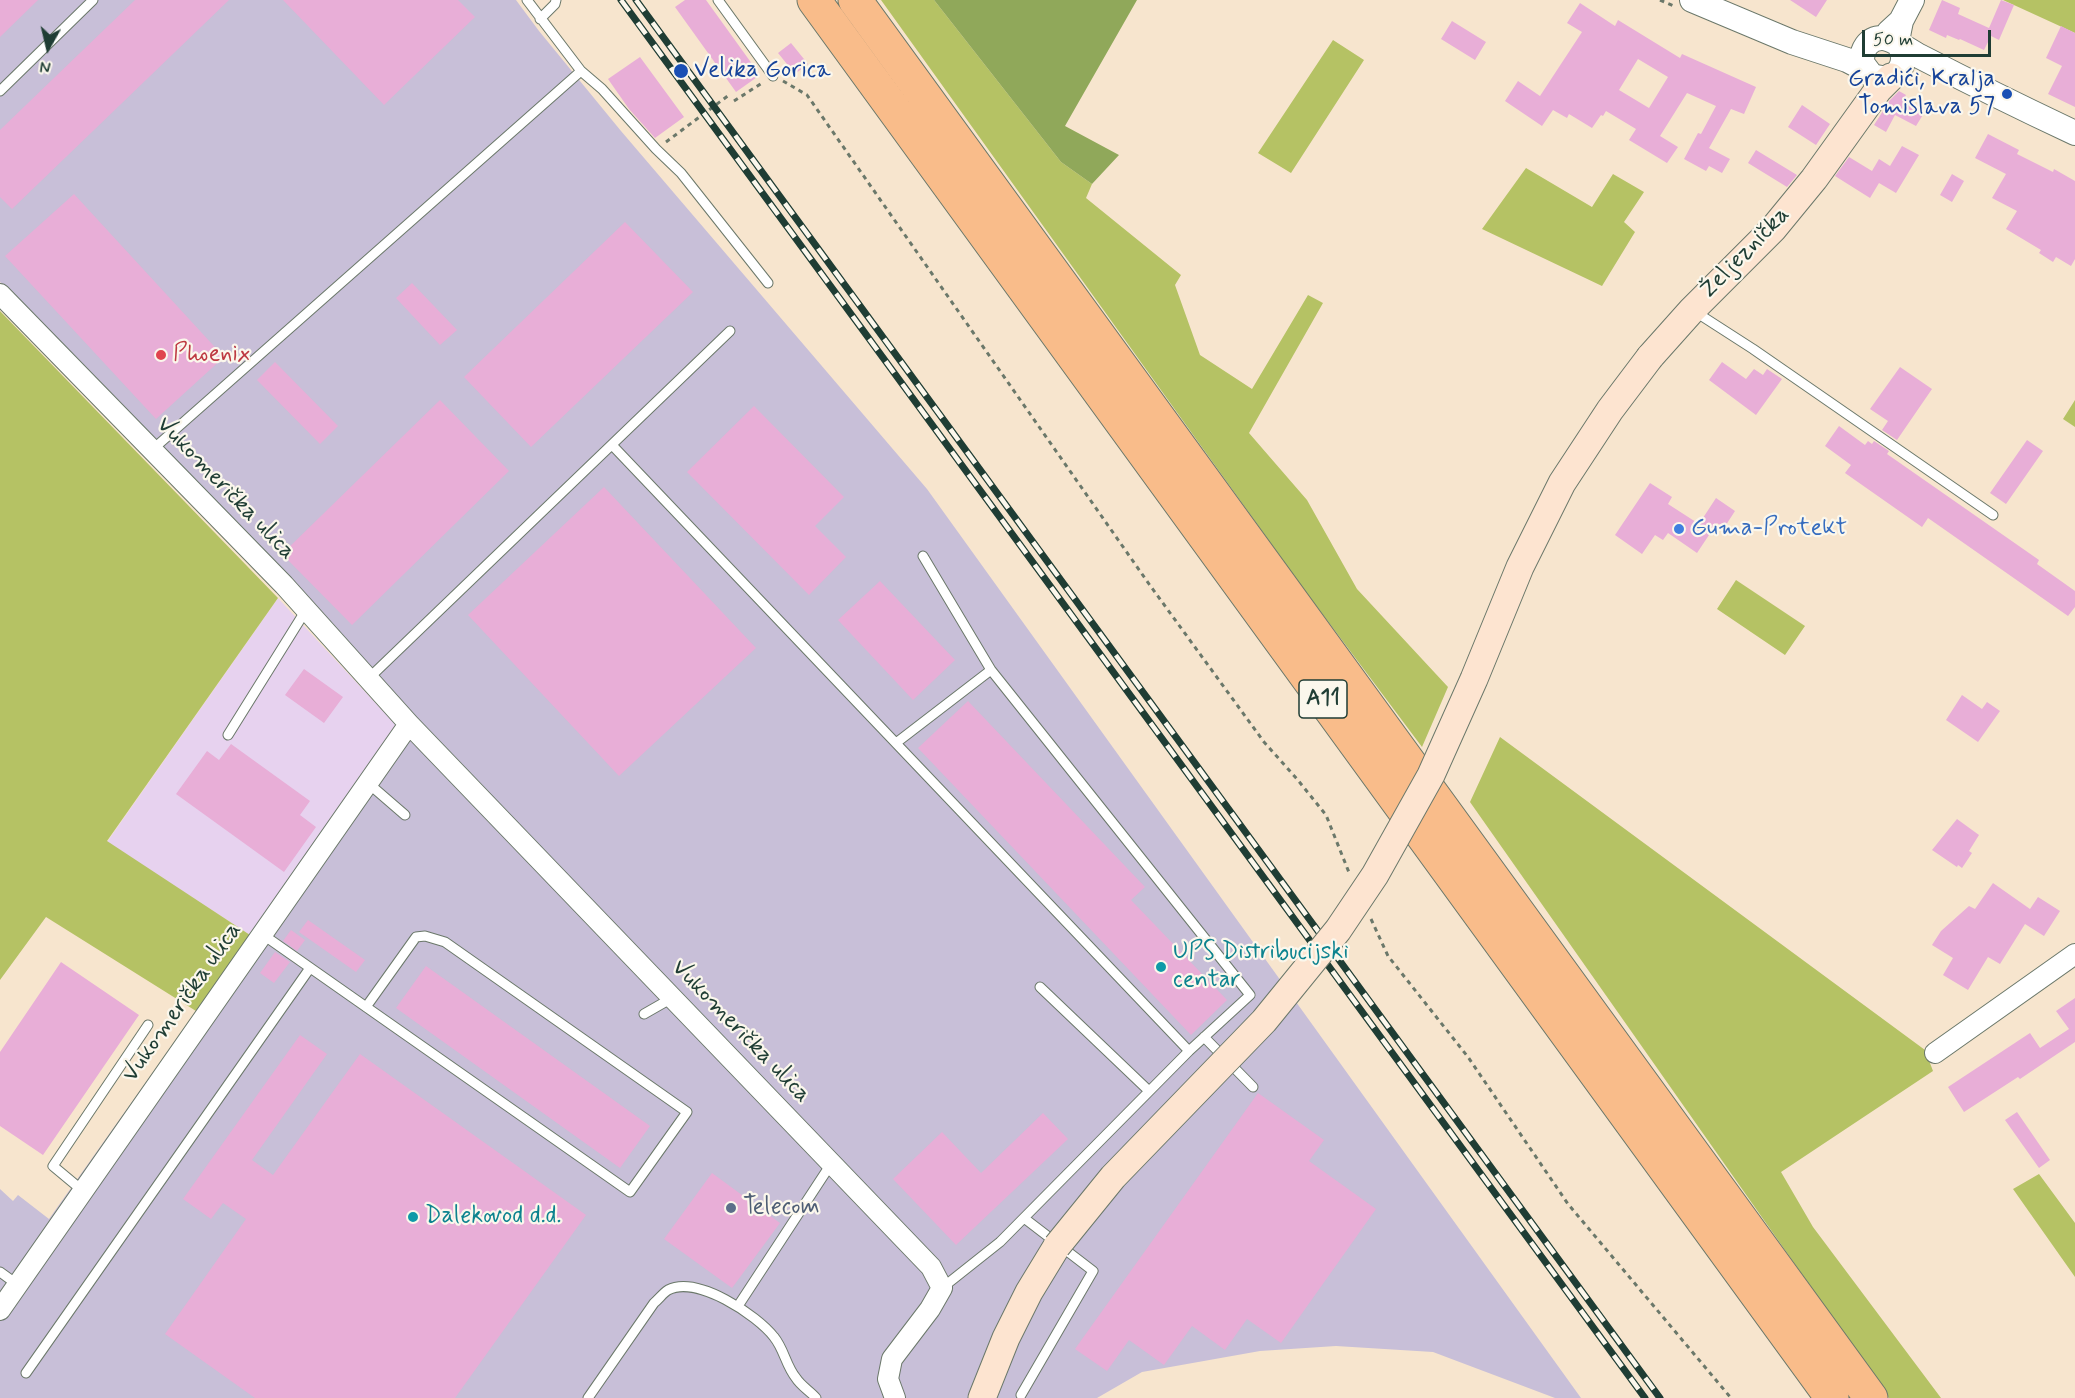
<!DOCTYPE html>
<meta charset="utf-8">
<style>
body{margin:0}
#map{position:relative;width:2075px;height:1398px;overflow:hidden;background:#f7e5ce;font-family:Mynerve,sans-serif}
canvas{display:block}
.north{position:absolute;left:18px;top:18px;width:60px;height:60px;-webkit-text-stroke:4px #fbf7ec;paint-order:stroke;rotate:188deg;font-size:16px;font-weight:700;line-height:24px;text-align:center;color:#1f3d34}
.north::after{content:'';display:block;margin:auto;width:21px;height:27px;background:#1f3d34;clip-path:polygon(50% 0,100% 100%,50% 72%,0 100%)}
.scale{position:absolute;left:1862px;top:30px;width:129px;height:27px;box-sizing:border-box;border:3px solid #1f3d34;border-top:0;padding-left:8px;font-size:18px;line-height:21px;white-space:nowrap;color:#1f3d34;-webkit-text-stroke:4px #fbf7ec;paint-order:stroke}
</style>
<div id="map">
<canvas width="2075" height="1398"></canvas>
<div class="north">N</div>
<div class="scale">50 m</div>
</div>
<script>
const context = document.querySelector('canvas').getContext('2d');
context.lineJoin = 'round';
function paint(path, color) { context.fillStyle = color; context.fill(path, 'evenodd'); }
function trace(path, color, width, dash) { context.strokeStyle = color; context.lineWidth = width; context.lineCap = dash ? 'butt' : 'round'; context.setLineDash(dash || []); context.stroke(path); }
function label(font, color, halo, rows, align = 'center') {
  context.font = font + ' Mynerve,sans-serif'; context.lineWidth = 4.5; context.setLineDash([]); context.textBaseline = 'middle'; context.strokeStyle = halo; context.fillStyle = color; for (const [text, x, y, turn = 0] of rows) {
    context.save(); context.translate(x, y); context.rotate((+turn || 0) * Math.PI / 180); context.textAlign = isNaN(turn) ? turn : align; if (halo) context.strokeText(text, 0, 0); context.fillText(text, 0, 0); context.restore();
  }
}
paint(new Path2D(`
 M278,598L396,725L250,935L107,842Z`), '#e7d2ef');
paint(new Path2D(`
 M0,0H516L539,31L621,131L927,489L1581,1398H1555L1433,1352L1336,1346L1260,1351L1142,1372L1097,1398H0V1189L13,1201L18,1195L49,1219L250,935L396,725L411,711L282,569L131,417L0,282Z`), '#c8bfd8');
paint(new Path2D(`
 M881,0H934L1061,162L1092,184L1086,198L1181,275L1175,285L1200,355L1252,389L1308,295L1323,303L1249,433L1307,500L1357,589L1448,687L1422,747L1303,588Z
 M2003,0H2075V33Z
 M1333,40L1364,60L1291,173L1258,153Z
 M1526,168L1592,207L1613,174L1644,192L1624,222L1635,232L1602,286L1482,229Z
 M0,311L278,598L107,841L250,935L196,1011L46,917L0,980Z
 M2075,400V427L2063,419Z
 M1736,580L1805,626L1785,655L1717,609Z
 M1500,737L1925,1050L1933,1071L1781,1172L1813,1227L1941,1398H1889L1470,802Z
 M2039,1174L2075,1223V1277L2013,1189Z`), '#b5c264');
paint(new Path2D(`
 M934,0H1137L1065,126L1119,155L1092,184L1061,162Z`), '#90a85a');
paint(new Path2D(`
 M0,0H38L0,37Z
 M135,0H229L12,209L0,197V130Z
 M283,0H458L475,17L384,105Z
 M685,0H706L760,75L736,92L675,7Z
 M1790,0H1827L1816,17Z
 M1942,0L1960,8L1958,14L1989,28L2001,0L2014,5L1999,40L1991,36L1984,50L1960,39L1959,40L1947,35L1946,38L1929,30Z
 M1580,3L1615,26L1618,20L1680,58L1682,54L1756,87L1744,114L1731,109L1709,148L1730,159L1722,173L1709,166L1706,171L1684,159L1698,133L1701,134L1716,106L1687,93L1660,136L1678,147L1667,163L1629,140L1636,129L1606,111L1603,116L1601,115L1592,128L1569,114L1567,118L1553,110L1542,126L1505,101L1518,81L1540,96L1582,32L1567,23ZM1638,59L1668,77L1649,108L1619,90Z
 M1452,21L1486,42L1475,60L1441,39Z
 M2061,26L2075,33V107L2048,94L2062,66L2046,58Z
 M791,43L808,64L795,74L778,53Z
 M640,57L684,117L655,138L629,109L608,79Z
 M1899,91L1906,95L1903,100L1924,113L1916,126L1895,115L1886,132L1874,125L1890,100Z
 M1802,105L1830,124L1816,145L1788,127Z
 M1988,134L2019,150L2017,154L2053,172L2054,169L2075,181V259L2071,266L2056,257L2053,262L2039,253L2041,250L2006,229L2017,211L1992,198L2006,174L1975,158Z
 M1902,146L1919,155L1896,193L1879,183L1870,198L1835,176L1849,157L1872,171L1879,159L1890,166Z
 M1756,150L1797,175L1787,187L1748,163Z
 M1952,174L1964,181L1952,202L1940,195Z
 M74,194L224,357L156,419L5,256Z
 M625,222L693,292L531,447L464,377Z
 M412,283L457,330L440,345L396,298Z
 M275,362L338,426L320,444L257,380Z
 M1722,362L1746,379L1754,369L1763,375L1767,369L1782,379L1756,415L1709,380Z
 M1900,367L1932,389L1897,440L1882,430L1888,421L1870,409Z
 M440,400L509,471L352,625L282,554Z
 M754,406L844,497L815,526L846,557L809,595L687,472Z
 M1839,426L1865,445L1868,441L1872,444L1874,441L1889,451L1887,454L2039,560L2037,564L2075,591V607L2068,616L1928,518L1922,527L1845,473L1851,465L1825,446Z
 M2027,440L2043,451L2006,504L1990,493Z
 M1650,483L1672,497L1668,504L1699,524L1716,498L1735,511L1724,528L1717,523L1697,553L1668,533L1663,540L1655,535L1642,554L1615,535Z
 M604,487L756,648L619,776L468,615Z
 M880,581L955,660L913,700L838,620Z
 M304,669L343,697L324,723L285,695Z
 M1962,695L1982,709L1987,702L2000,711L1978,742L1946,720Z
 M968,701L1145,887L1131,900L1227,1000L1191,1035L918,748Z
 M231,744L310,801L300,815L316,827L284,872L176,794L207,751L219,760Z
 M1957,819L1979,835L1969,851L1972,853L1962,868L1958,865L1957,867L1932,850Z
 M1993,883L2030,909L2038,897L2060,911L2044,936L2025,924L2000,964L1988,957L1968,990L1943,975L1953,958L1932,945L1941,931L1969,906L1975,909Z
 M308,920L365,960L356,972L299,932Z
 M291,930L305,940L297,951L283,941Z
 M275,952L290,962L274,983L260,973Z
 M61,962L139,1015L43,1155L0,1126V1052Z
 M426,966L650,1126L620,1168L396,1008Z
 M2075,998V1042L2020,1079L2018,1077L1964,1112L1948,1087L2030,1033L2040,1048L2069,1029L2056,1011Z
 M300,1035L327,1054L252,1160L273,1175L360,1054L586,1215L455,1398H255L165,1334L246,1219L223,1203L211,1219L183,1199Z
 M1258,1093L1324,1140L1309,1161L1376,1209L1281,1343L1247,1319L1225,1350L1192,1326L1164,1365L1129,1340L1107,1371L1075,1349Z
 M2017,1112L2050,1160L2039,1168L2005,1120Z
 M1043,1113L1068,1139L956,1245L893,1179L942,1132L981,1173Z
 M712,1173L780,1223L732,1288L664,1239Z`), '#e8aed7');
const service = new Path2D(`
 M527,0L581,71L602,89L656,149L681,173L768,283
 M718,0L773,76
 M540,19L555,4L556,0
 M0,91L93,0
 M1694,311L1753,349L1993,515
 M612,445L1189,1051
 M152,450L581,71
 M923,556L991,670
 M368,679L730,331
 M228,735L306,610
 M896,743L991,670L1250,995L1189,1051L1000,1242L942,1288
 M368,783L405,815
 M262,934L630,1192L687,1112L445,942L425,936L416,937L366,1007
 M1040,987L1149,1091
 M644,1014L672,998
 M1204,1037L1253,1087
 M83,1191L53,1166L148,1025
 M0,1272L18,1285
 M738,1306L831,1164
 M26,1373L310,968
 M1021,1395L1093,1271L1024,1218
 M588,1398L654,1303C659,1299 663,1293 668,1290C697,1275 757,1315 774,1337C784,1349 786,1366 796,1378C801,1386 810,1391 816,1398`);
const minor = new Path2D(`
 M0,294L284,585L409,724L931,1267L942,1288L930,1309L892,1359L888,1379L895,1398
 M1935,1053L2075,954
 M0,1310L409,724`);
const tertiary = new Path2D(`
 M1692,0L1792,42L1847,60L1866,70
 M1901,21C1900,27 1898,33 1898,40C1899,46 1903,52 1903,58C1903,76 1885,82 1871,75L1862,63C1861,50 1868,38 1882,38C1893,38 1912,53 1923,58C1973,84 2024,109 2075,133
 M1889,32L1901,21L1912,0`);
const secondary = new Path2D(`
 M1650,357L1692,310L1773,229L1814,179L1878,90L1891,77
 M982,1398L1006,1338L1029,1292L1057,1246`);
const motorway = new Path2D(`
 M814,0L1832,1398
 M855,0L1871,1398`);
trace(service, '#6b786a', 11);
trace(minor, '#6b786a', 22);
trace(tertiary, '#6b786a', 26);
trace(secondary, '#6b786a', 29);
trace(motorway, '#6b786a', 35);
trace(new Path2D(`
 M1660,0L1674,6
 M783,81L807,95L1149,584L1264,742L1297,779L1326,815L1350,875
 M734,101L762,83
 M666,142L729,95
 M1371,919L1388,956L1468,1057L1568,1204L1731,1398`), '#6b786a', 3, [4.5, 4.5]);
trace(service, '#fff', 9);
trace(minor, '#fff', 20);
trace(tertiary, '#fff', 24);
trace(secondary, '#fde4d0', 27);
trace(motorway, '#f9bc8a', 33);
const rail = new Path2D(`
 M621,0L1645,1398
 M636,0L1660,1398`);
trace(rail, '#1f3d34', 7);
trace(rail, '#fbf7ec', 4.5, [14]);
const secondaryBridge = new Path2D(`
 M1057,1246L1113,1177L1264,1021L1338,930L1375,875L1431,775L1474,679L1520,567L1562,483L1610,410L1650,357`);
trace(secondaryBridge, '#6b786a', 29, []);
trace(secondaryBridge, '#fde4d0', 27);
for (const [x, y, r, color] of [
 [681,71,8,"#1a4fb4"],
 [2007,94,6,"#1a4fb4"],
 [161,355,6,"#e0444e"],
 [1679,529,6,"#3f7fe0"],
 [1161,967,6,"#0f9aa8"],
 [731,1208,6,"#5c6f8a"],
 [413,1217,6,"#0f9aa8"]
]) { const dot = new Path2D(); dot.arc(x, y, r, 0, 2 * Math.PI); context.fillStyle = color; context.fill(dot); trace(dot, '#fbf7ec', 2); }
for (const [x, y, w] of [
 [1323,699,48]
]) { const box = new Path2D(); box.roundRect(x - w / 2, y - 19, w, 38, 4.5); context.fillStyle = '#fbf7ec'; context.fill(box); trace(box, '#1f3d34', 1.5); }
label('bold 22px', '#1f3d34', null, [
 ["A11",1323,699]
]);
label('24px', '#164399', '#fbf7ec', [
 ["Velika Gorica",694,71],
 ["Gradići, Kralja",1995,80,"right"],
 ["Tomislava 57",1995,108,"right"]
], 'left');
label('24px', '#1f3d34', '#fbf7ec', [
 ["Željeznička",1746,253,-46],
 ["Vukomerička ulica",225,489,46],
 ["Vukomerička ulica",183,1003,-55],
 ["Vukomerička ulica",740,1032,46]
]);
label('24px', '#be3a42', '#fbf7ec', [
 ["Phoenix",173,355]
], 'left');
label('24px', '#366cbe', '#fbf7ec', [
 ["Guma-Protekt",1691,529]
], 'left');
label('24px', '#0d838f', '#fbf7ec', [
 ["UPS Distribucijski",1173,953],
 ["centar",1173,981],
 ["Dalekovod d.d.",425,1217]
], 'left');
label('24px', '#4e5e75', '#fbf7ec', [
 ["Telecom",743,1208]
], 'left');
</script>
